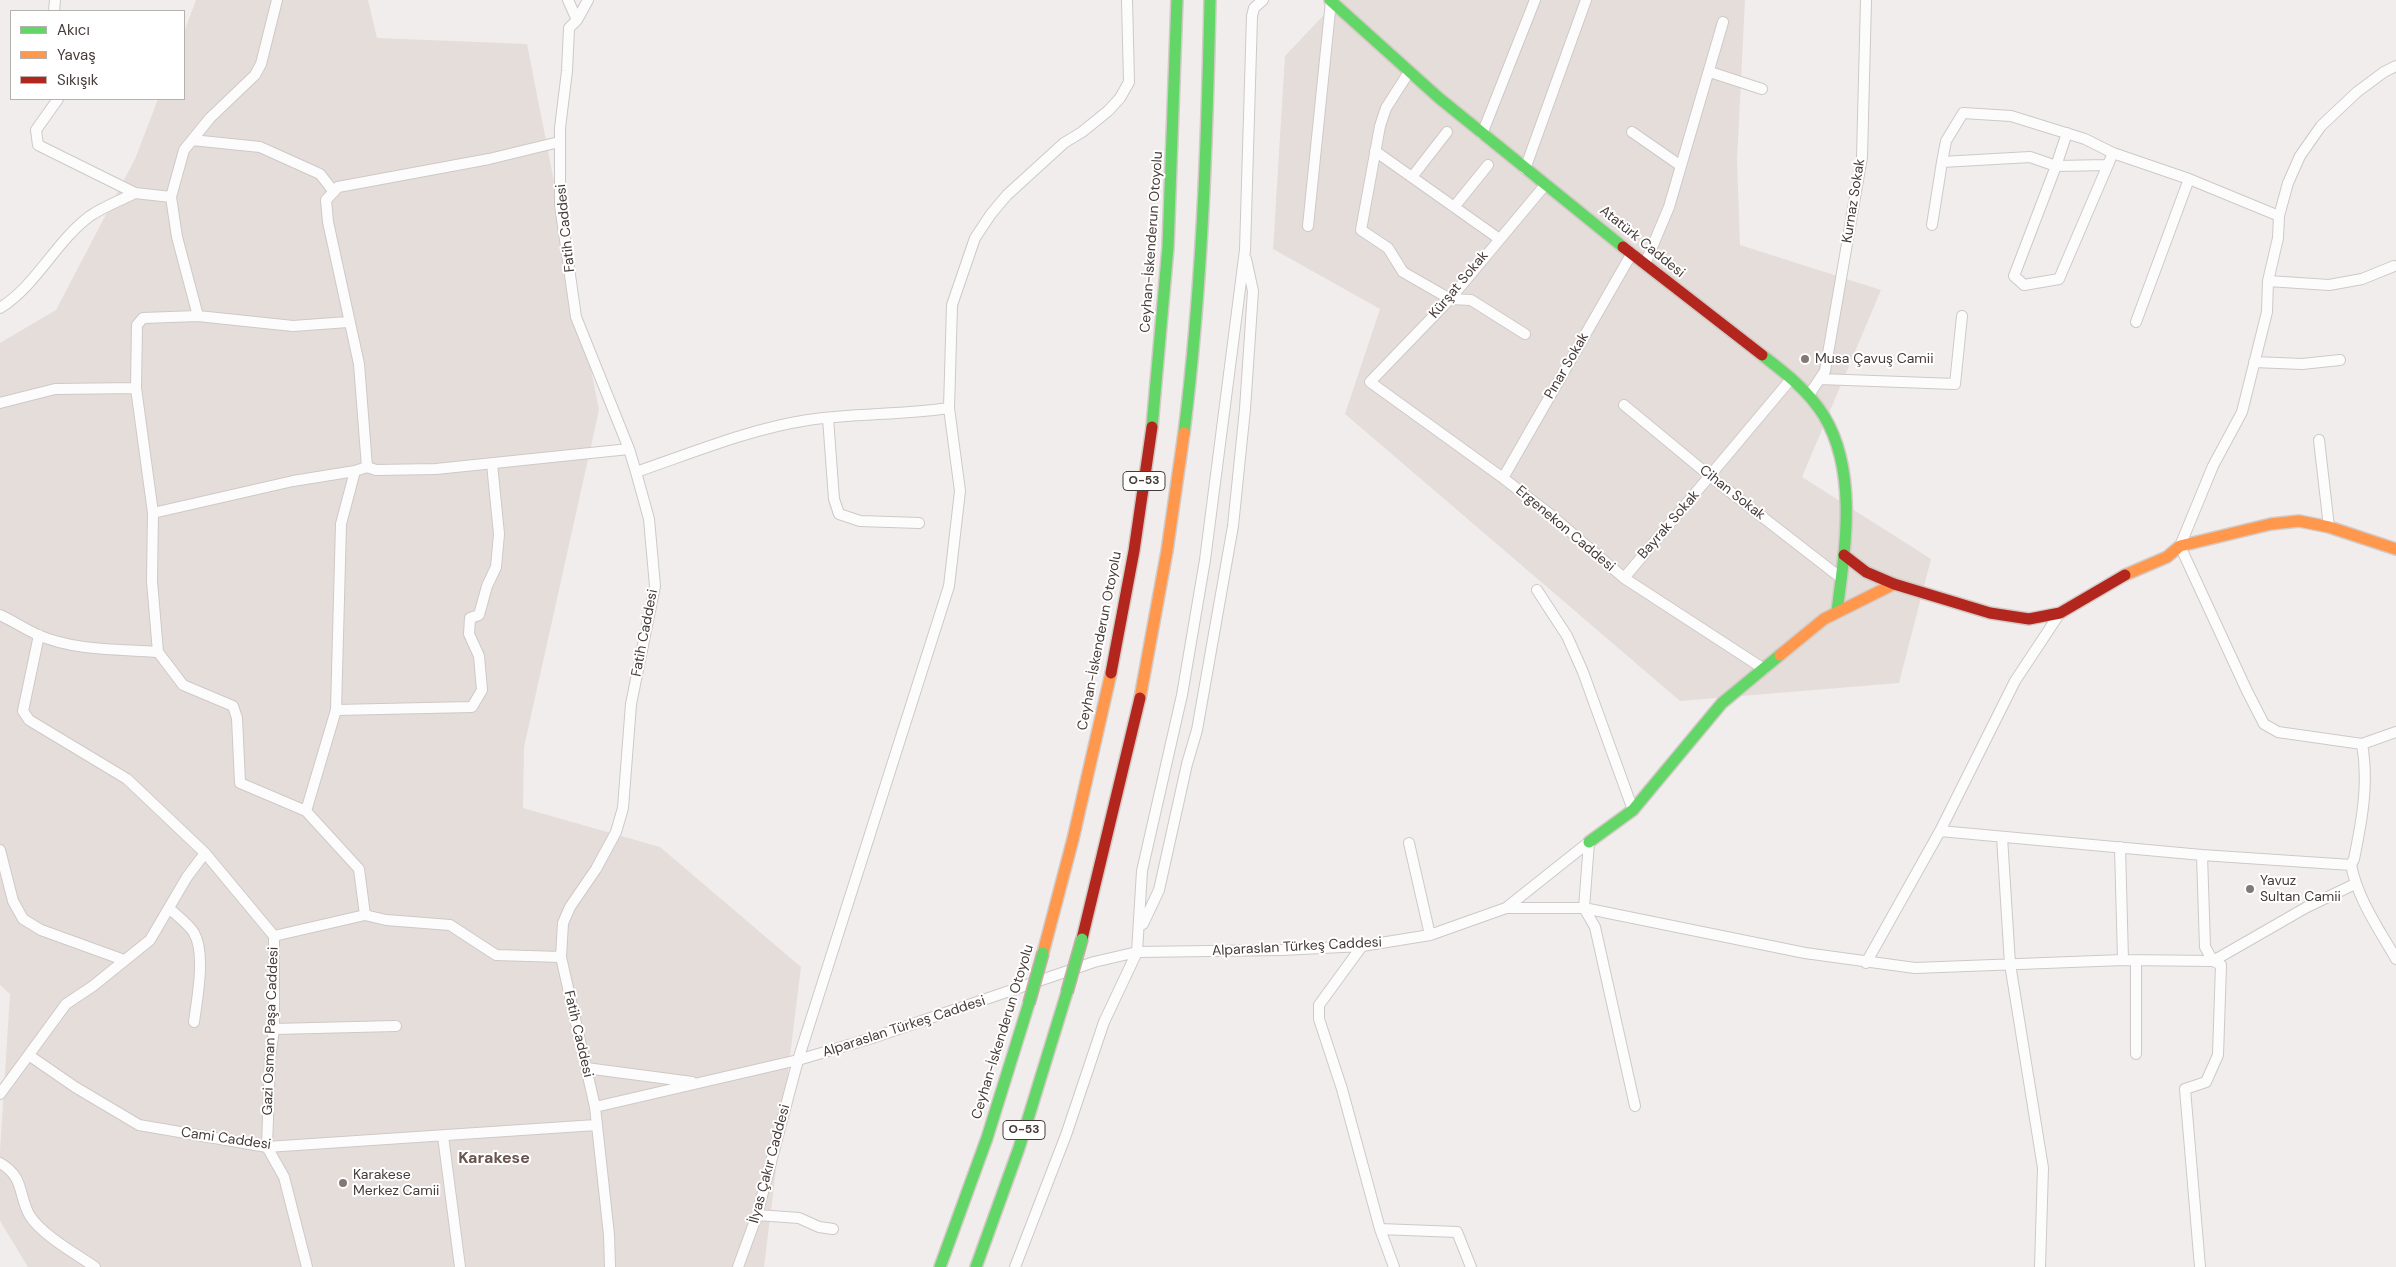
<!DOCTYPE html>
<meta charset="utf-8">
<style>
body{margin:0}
#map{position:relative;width:2396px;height:1267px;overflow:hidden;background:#f1edec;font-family:"DM Sans",sans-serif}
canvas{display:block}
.legend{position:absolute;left:10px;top:10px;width:175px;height:90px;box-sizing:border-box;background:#fff;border:1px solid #b5b1af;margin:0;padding:6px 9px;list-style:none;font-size:15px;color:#473b38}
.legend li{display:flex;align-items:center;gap:10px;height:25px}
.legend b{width:25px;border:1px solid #b5b1af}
</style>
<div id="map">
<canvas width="2396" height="1267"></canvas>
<ul class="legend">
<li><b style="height:6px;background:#63d668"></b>Akıcı</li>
<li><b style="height:6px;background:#ff974d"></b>Yavaş</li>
<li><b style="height:6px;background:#b3261e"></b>Sıkışık</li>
</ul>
</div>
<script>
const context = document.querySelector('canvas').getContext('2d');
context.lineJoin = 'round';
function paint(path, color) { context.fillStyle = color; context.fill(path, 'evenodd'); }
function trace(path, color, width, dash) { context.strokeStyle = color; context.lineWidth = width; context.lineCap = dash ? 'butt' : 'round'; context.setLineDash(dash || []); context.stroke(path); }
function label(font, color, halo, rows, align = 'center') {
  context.font = font + ' "DM Sans",sans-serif'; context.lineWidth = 4; context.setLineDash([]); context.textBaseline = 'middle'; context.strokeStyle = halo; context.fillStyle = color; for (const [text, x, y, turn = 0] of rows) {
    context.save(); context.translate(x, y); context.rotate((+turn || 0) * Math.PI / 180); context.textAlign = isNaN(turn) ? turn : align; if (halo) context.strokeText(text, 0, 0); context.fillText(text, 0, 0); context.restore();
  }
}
paint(new Path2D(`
 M196,0H368L377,38L527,44L599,410L524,747L523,808L660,847L801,967L764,1267H28L0,1221V1151L10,994L0,985V343L56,310L135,159L158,99H184V32Z
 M1338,0H1745L1737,161L1740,245L1881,290L1802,477L1931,559L1899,683L1680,701L1345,414L1380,309L1273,249L1285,56Z`), '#e5ddd9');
const street = new Path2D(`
 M568,0L577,20
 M588,0L577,20L569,28L567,71L560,128V205L576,317L629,449L636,472L649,519L655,586L631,704L623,808L616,832L596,869L570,907L563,923L561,957L595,1107L609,1235L610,1267
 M54,11L55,0
 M2396,66L2384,72L2357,92L2321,126L2300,156L2288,183L2279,216L2278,238L2268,281L2267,312L2242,412L2213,466L2180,546L2247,691L2264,724L2278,732L2362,744C2369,783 2362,820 2354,859L2351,865C2358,900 2379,929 2396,959
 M1409,72L1386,108L1380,126L1361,230L1388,248L1403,272L1450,299L1471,300L1525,334
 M1710,72L1762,89
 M58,99L36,130L38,145L135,193L171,197
 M1632,132L1681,166
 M2067,133L2056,166L2108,165
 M1482,134L1535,0
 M192,140L260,147L320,174L334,192
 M1375,151L1498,238
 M2113,153L2059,279L2024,285L2014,276L2056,166L2030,157L1942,162L1946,141L1963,113L2011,116L2085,139L2113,153L2189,179L2279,216
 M1525,169L1586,0
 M1412,177L1447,132
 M1546,184L1450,299L1370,382L1503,478L1551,515L1624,578L1764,669
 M1454,207L1488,165
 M1932,225L1942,162
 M1308,226L1331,1
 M1645,264L1669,207L1723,22
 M2268,281L2329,285L2362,279L2394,266
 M0,308C37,285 55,242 90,216C103,207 121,200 135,193
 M198,316L177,237L171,197L184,150L210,118L255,75L261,64L277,0
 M348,322L293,326L198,316L143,318L137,325L136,388L153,513L152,581L158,652L183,685L233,706L237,718L240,783L306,811L359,869L365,915
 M2136,322L2189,179
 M2254,362L2302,364L2340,360
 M1820,379L1955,384L1962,316
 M1809,395L1825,371L1862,157L1866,0
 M0,403L55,389L136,388
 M1624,405L1711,477L1841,578
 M828,418L834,499L839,514L860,521L919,523
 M2319,440L2329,527
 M367,467L359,364L328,222L326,200L338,187L489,159L559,142
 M636,472C692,453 749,429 808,420C855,413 902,415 949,408
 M1503,478L1632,253
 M153,513L293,481L355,471
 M1624,578L1791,379
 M1537,590L1567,636L1583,672L1633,810
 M0,615C13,621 25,629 38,635C75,651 118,649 158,652
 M39,635L23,711L29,720L127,779L205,853L274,936V1029L270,1058L267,1147L284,1177L307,1267
 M336,710L472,707L482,690L479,656L469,634L470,618L479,615L487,586L496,567L499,534L492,464
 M2362,744L2396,732
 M306,811L336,710L341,524L355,471L367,467L376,470L436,469L629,449
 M1940,831L2202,855L2351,865
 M2002,837L2010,964L2043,1168L2040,1267
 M1589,842L1584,908L1595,927L1635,1106
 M1409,843L1430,935
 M2120,847L2123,960
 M0,850L13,901L23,919L41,930L124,960
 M169,908C177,916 189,924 194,933C206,954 197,999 194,1022
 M1506,908H1584L1805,953L1915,968L2123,960L2213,961L2307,907L2355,884
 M1143,924L1159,890L1187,764L1197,730L1233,526L1245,409L1253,291L1246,259
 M274,936L365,915L386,920L450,925L496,955L561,957
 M1362,946L1319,1005V1019L1342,1089L1380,1229L1457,1232L1471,1267
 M2136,961V1054
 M1866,963L1940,831L2015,681L2060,613
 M274,1029L396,1026
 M30,1056L75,1087L139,1125L267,1147L596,1125
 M586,1068L692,1082
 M0,1094L66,1004L93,986L150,940L187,877L205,853
 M595,1107L798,1060L872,1038L1094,962L1137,952L1282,950L1362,946L1430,935L1506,908L1589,842
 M443,1136L460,1267
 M0,1163C25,1177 18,1196 30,1216C42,1235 76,1254 95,1267
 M757,1215L799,1218L819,1227L833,1229
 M1380,1229L1394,1267
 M738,1267L757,1215L798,1060L949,586L960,491L949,408L952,305L975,238L991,214L1007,195L1064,143L1082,132L1108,111L1120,98L1129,82L1127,0
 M1015,1267L1066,1135L1104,1022L1137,952L1142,871L1182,695L1205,560L1245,250L1252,16L1254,8L1263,0
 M2200,1267L2185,1089L2206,1082L2218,1055L2221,965L2213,961L2205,947L2202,855`);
const fast = new Path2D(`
 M1330,0L1439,98L1623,247
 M1762,355C1784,372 1809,391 1824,416C1858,472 1845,550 1837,611
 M1152,427L1168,247L1177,0
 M1184,433C1202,289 1207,145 1210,0
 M1589,842L1633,810L1722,703L1780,655
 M940,1267L987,1138L1029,1003
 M976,1267L1019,1148L1067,992`);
const slow = new Path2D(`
 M2125,575L2167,557L2180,546L2271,524L2299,521L2329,527L2396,549
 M1780,655L1824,619L1894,584
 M1140,698L1167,551L1184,433
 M1043,953L1073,839L1111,673`);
const jam = new Path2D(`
 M1623,247L1762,355
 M1844,555L1866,572L1894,584L1990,613L2029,619L2060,613L2125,575
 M1111,673L1134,551L1152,427
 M1082,939L1140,698`);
trace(street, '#cec9c8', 12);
trace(fast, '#d3cac6', 14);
trace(slow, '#d3cac6', 14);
trace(jam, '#d3cac6', 14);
trace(street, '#fdfcfc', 10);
trace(fast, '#63d668', 11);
trace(slow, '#ff974d', 11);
trace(jam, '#b3261e', 11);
const fastBridge = new Path2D(`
 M1067,992L1082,939
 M1029,1003L1043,953`);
trace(fastBridge, '#c7afa8', 14, []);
trace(fastBridge, '#63d668', 11);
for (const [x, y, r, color] of [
 [1805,359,5,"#827977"],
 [2250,889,5,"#827977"],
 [343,1183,5,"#827977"]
]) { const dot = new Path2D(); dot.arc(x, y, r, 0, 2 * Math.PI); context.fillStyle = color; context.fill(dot); trace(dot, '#fff', 2); }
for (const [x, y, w] of [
 [1144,481,42],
 [1024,1130,42]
]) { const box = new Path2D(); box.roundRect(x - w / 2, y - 9.5, w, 19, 4); context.fillStyle = '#fff'; context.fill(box); trace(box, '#473b38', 1); }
label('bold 12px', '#473b38', null, [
 ["O-53",1144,481],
 ["O-53",1024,1130]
]);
label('14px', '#473b38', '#fff', [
 ["Kurnaz Sokak",1854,201,-81],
 ["Fatih Caddesi",566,228,-96],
 ["Ceyhan-İskenderun Otoyolu",1152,242,-86],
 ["Atatürk Caddesi",1642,242,39],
 ["Kürşat Sokak",1459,285,-50],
 ["Pınar Sokak",1567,366,-60],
 ["Cihan Sokak",1732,493,38],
 ["Bayrak Sokak",1669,525,-49],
 ["Ergenekon Caddesi",1565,529,40],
 ["Fatih Caddesi",645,633,-79],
 ["Ceyhan-İskenderun Otoyolu",1100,641,-79],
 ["Alparaslan Türkeş Caddesi",1297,947,-3],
 ["Alparaslan Türkeş Caddesi",904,1027,-18],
 ["Gazi Osman Paşa Caddesi",271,1031,-88],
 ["Ceyhan-İskenderun Otoyolu",1003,1032,-73],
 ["Fatih Caddesi",578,1034,77],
 ["Cami Caddesi",226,1139,8],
 ["İlyas Çakır Caddesi",770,1164,-75]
]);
label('14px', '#473b38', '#fff', [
 ["Musa Çavuş Camii",1815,359],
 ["Yavuz",2260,881],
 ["Sultan Camii",2260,897],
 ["Karakese",353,1175],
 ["Merkez Camii",353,1191]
], 'left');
label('bold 16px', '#69544f', '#fff', [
 ["Karakese",494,1159]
]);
</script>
